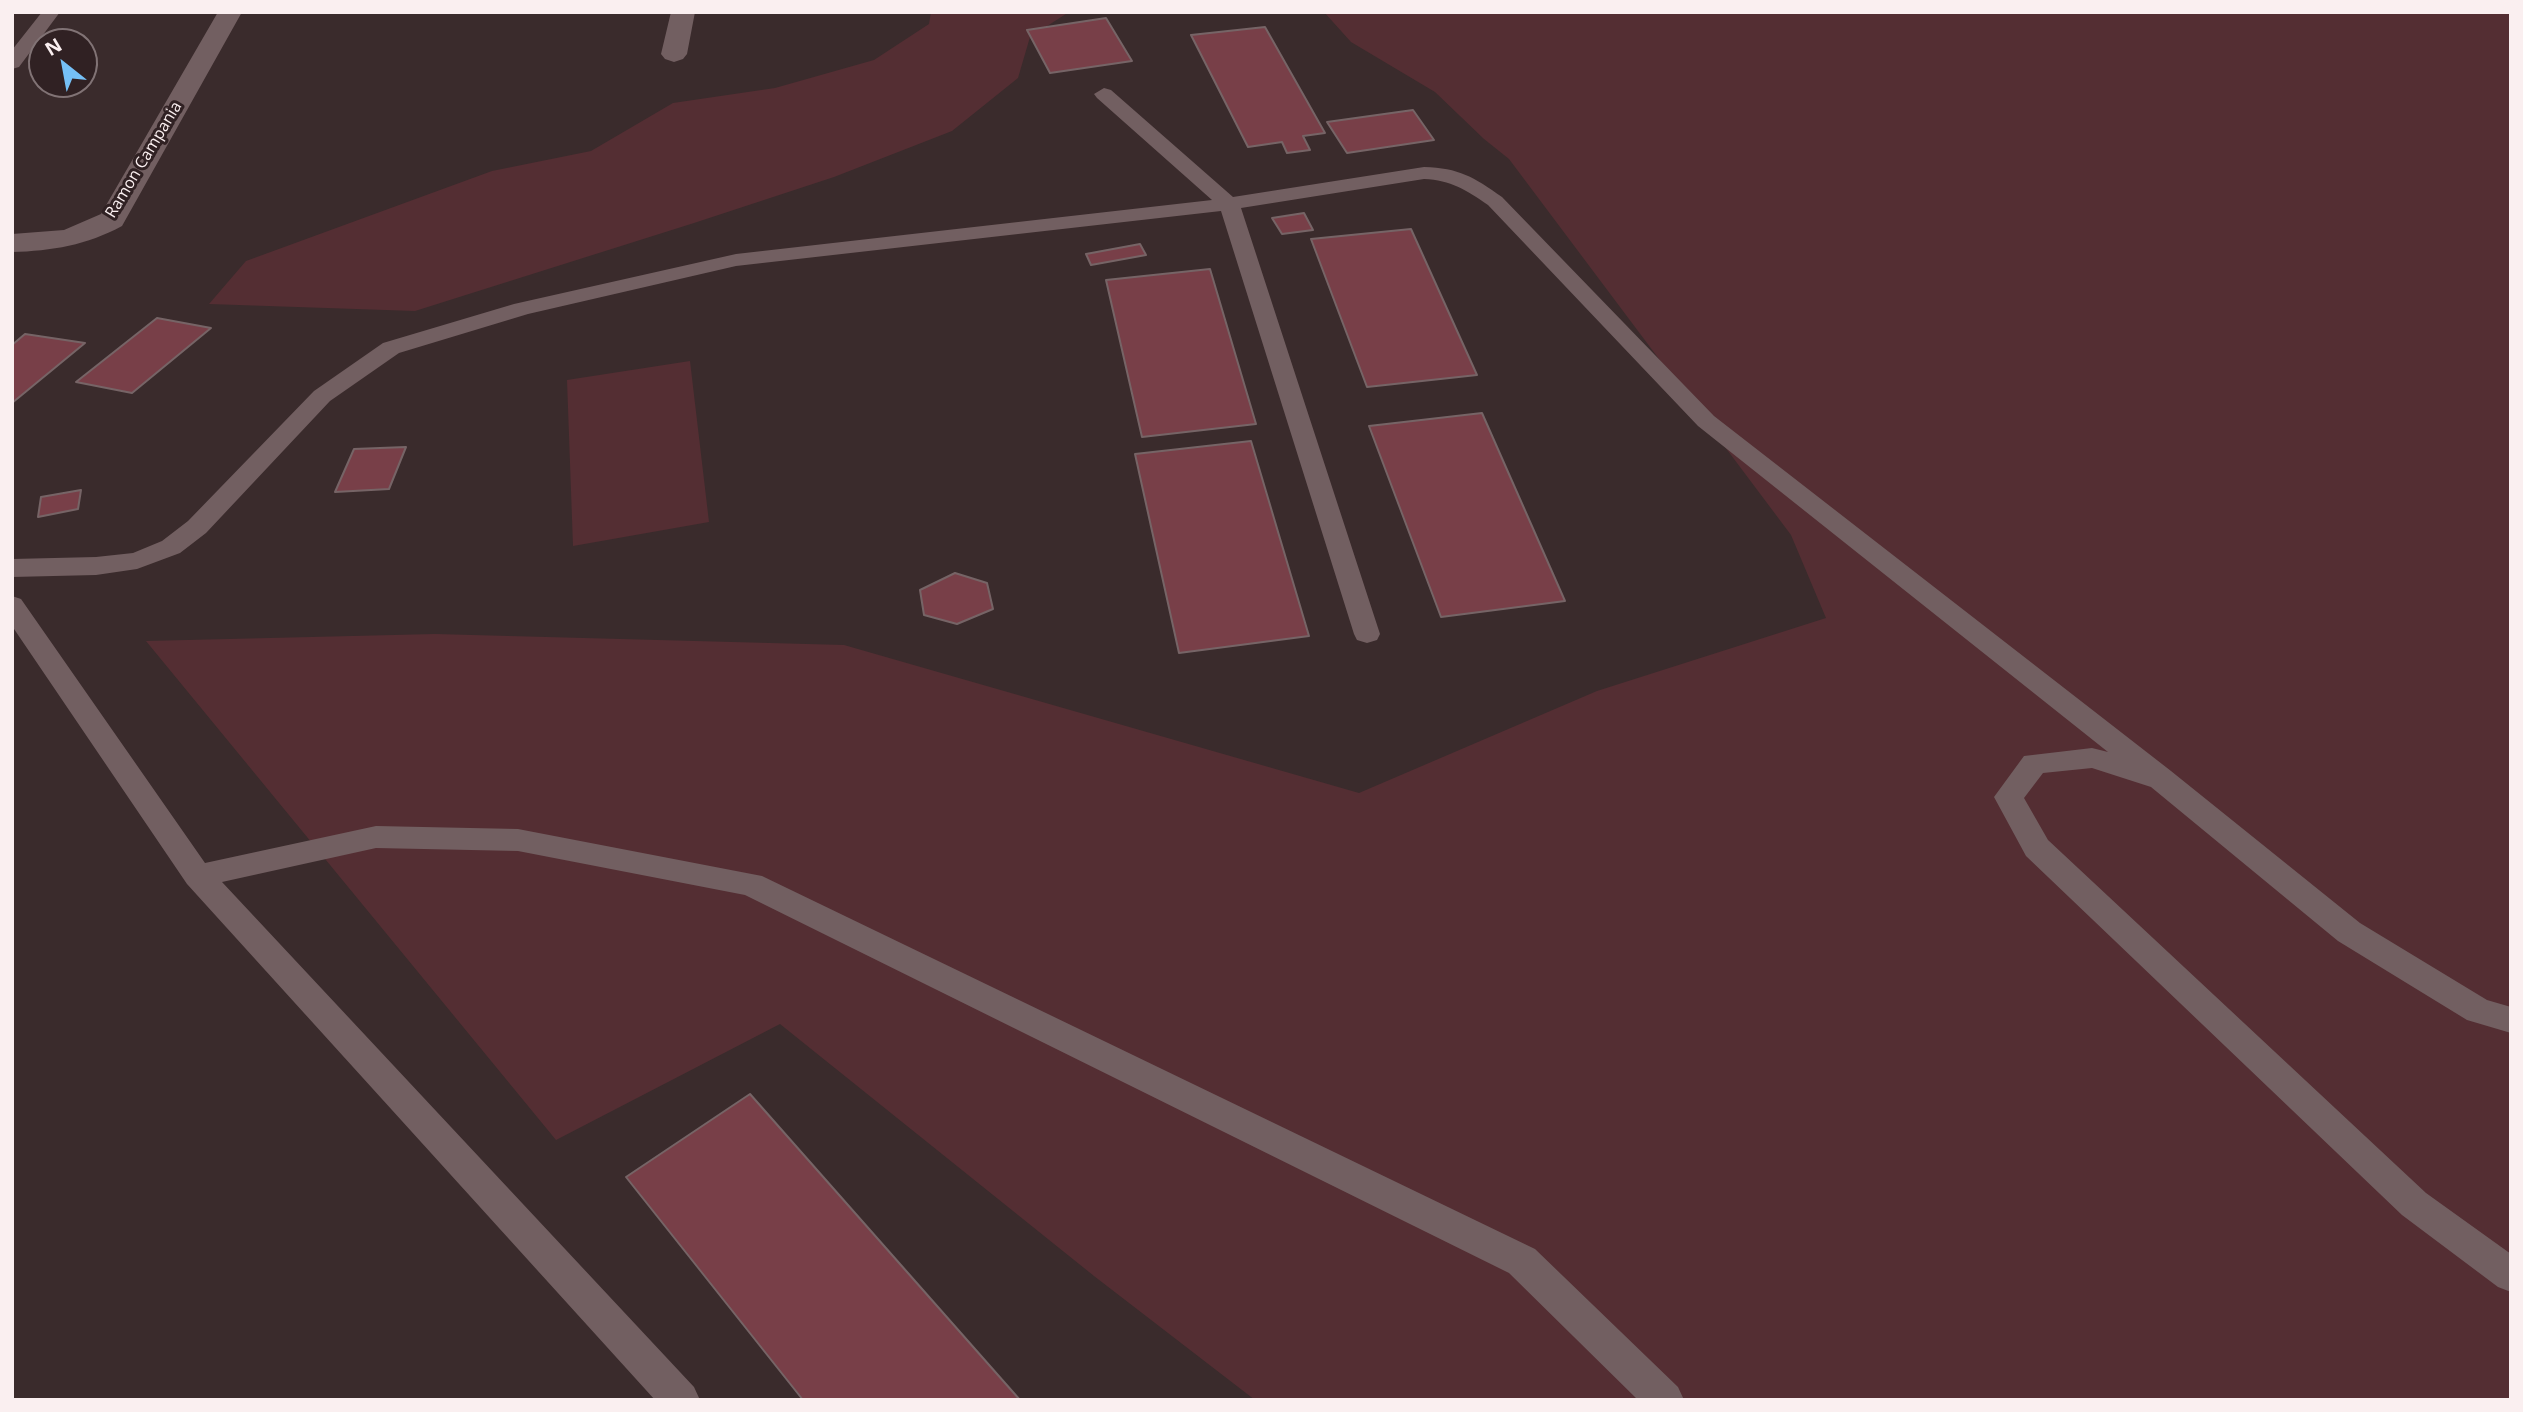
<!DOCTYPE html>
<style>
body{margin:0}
#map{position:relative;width:2523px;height:1412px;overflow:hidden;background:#3a2b2c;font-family:"Open Sans",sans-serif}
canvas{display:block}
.frame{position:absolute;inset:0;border:14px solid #faeff0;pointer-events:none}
.north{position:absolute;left:28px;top:28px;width:70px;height:70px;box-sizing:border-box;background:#302123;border:2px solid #817375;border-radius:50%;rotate:329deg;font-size:19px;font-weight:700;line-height:28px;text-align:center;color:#faeff0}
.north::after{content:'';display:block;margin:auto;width:24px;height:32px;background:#75c0f6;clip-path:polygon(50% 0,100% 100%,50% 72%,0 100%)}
</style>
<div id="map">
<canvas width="2523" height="1412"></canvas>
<div class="frame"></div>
<div class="north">N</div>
</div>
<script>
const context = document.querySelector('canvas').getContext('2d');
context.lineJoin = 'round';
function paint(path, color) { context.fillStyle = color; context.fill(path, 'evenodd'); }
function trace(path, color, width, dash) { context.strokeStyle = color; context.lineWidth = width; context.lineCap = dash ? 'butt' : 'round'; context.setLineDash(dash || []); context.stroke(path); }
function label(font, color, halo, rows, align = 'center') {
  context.font = font + ' "Open Sans",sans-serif'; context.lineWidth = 6; context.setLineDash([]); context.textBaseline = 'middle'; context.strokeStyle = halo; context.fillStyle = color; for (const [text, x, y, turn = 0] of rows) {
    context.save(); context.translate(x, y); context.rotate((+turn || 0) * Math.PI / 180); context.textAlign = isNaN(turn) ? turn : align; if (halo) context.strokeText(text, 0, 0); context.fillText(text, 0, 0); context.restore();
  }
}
paint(new Path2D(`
 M931,12H1069L1030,37L1018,78L952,131L834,177L694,223L415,311L209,304L246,261L492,171L591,151L673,103L775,88L874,60L929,24Z
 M1324,12H2511V1400H1255L1094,1276L780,1024L556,1140L146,641L435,634L844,645L1359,793L1597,691L1826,618L1791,535L1509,159L1484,139L1435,92L1351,42Z
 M690,361L709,522L573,546L567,380Z`), '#542e33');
const building = new Path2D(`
 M1106,18L1132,61L1050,73L1027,30Z
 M1265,27L1325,133L1303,136L1310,150L1287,153L1282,142L1248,147L1191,35Z
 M1413,110L1434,140L1347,153L1327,122Z
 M1304,213L1313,230L1282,234L1272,218Z
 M1411,229L1477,375L1367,387L1311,239Z
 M1140,244L1146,255L1091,265L1086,254Z
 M1210,269L1256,424L1142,437L1106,280Z
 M157,318L211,328L132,393L76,382Z
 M25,334L85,343L12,403V345Z
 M1482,413L1565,601L1441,617L1369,426Z
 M1251,441L1309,636L1179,653L1135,454Z
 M406,447L389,489L335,492L354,449Z
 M81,490L78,509L38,517L41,497Z
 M955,573L987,583L993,609L957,624L924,615L920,590Z
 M750,1094L1020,1400H803L626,1177Z`);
paint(building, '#783f48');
trace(building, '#766466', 2);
paint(new Path2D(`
 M42,12H60L19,67L12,69V50Z
 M1104,88L1111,90L1233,197L1424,167C1459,168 1474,177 1502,197L1714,416L2171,771L2360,923L2487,1000L2511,1007V1033L2467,1020L2338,941L2151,787L2092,768L2043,773L2024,798L2048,840L2426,1193L2511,1254V1292L2498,1287L2402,1215L2026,856L1994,797L2024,756L2092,748L2108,752L1698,426L1488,205C1466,190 1451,180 1424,179L1241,208L1380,634L1377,640L1367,643L1357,640L1354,634L1221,211L736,266L528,314L399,353L330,401L206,533L180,553L137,569L96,575L12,577V559L96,557L133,553L162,541L188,521L314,391L383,343L514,304L736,254L1212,200L1097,98L1094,94Z
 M12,596L21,599L205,863L376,826L518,829L762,876L1535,1249L1678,1387L1684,1400H1638L1509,1273L745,895L518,851L376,848L222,882L694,1387L700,1400H655L187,884L12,626Z`), '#725f61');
paint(new Path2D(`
 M218,12H242L122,226C87,245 52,251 12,252V234L64,230L101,214Z
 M671,12H695L687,54L683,59L674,62L665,59L661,54Z`), '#725f61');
label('16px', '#faeff0', '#302123', [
 ["Ramon Campania",144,160,-59]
]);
</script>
